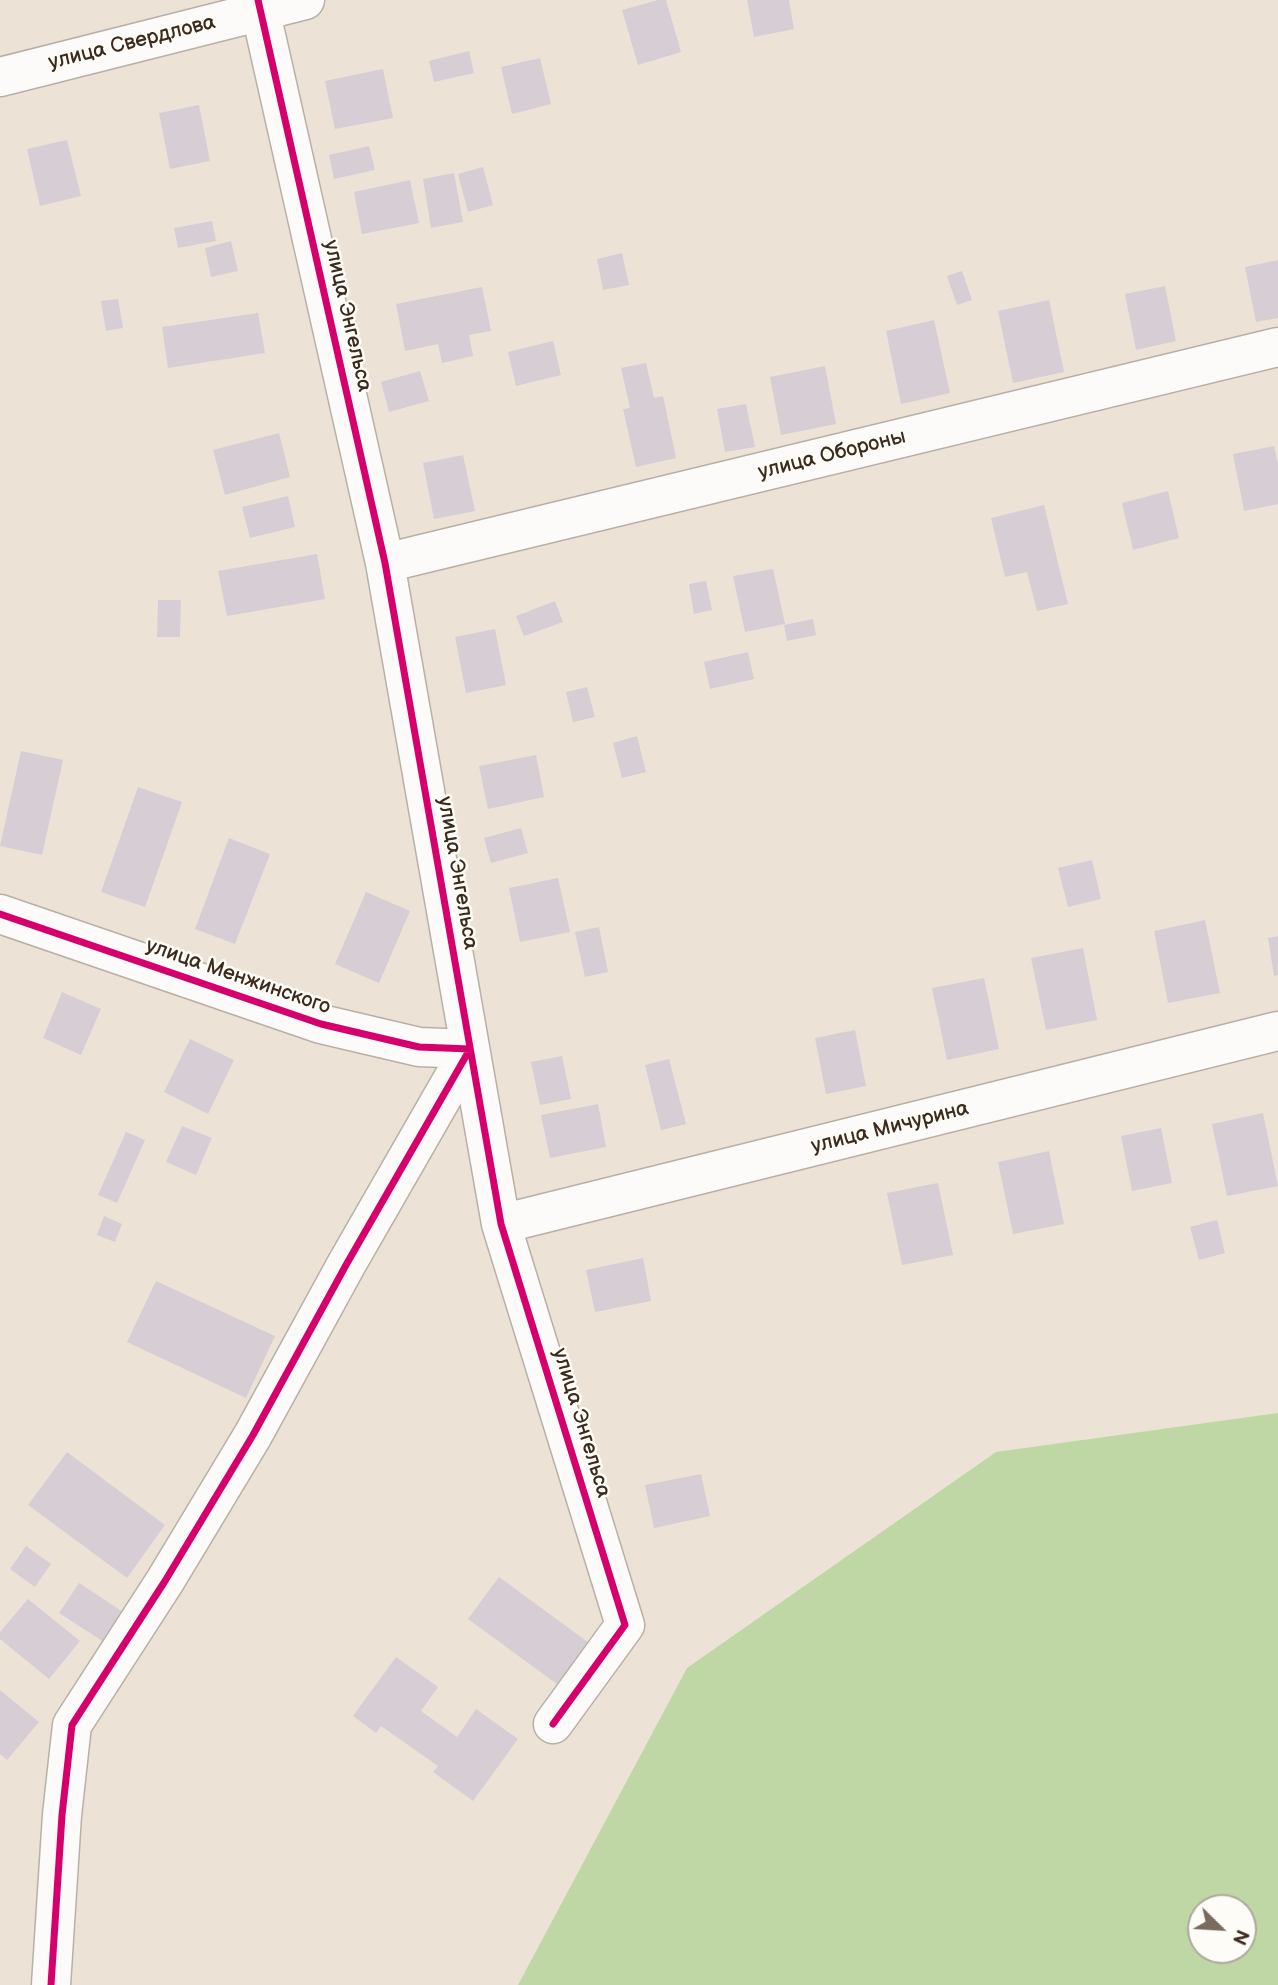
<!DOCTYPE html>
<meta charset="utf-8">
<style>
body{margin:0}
#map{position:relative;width:1278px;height:1985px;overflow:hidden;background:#ece3d6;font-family:"Balsamiq Sans",sans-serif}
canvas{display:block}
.north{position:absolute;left:1187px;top:1894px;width:70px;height:70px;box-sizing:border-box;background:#fdfcf7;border:2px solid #afa8a0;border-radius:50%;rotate:114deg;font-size:19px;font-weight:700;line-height:28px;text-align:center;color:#3b2a1e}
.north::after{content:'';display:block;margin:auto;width:24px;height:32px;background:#796b5e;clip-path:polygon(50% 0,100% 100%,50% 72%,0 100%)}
</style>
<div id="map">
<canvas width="1278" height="1985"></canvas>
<div class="north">N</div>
</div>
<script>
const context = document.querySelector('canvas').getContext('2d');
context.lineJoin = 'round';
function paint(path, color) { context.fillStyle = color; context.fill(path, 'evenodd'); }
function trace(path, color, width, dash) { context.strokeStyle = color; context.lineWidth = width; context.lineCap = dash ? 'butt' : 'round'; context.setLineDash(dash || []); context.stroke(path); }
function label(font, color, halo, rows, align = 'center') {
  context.font = font + ' "Balsamiq Sans",sans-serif'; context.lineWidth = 5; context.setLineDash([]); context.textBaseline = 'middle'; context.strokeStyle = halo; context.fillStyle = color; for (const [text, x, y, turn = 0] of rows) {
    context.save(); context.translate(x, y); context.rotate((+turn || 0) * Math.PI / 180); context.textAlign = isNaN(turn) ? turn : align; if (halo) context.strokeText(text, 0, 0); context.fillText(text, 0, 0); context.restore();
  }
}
paint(new Path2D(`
 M1278,1413V1985H518L687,1668L996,1452ZM1243,1908V1950H1201V1908Z`), '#bfd7a4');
paint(new Path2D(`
 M658,0H666L681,52L638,65L622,10Z
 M747,0H789L794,29L754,37Z
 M469,51L474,73L434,82L429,61Z
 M540,58L551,104L512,114L501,67Z
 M383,69L393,118L335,129L325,81Z
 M199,105L210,161L170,169L159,113Z
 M67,140L81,196L40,206L27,149Z
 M369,146L375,170L334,179L329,155Z
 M483,167L493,205L468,212L458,174Z
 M454,173L463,222L431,228L423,179Z
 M410,180L419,223L362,234L354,192Z
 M212,221L216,241L178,248L174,228Z
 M231,241L238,271L211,277L205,248Z
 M622,253L629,285L603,290L597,259Z
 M1278,260V318L1256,322L1245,267Z
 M962,271L972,300L957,305L947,276Z
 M1165,286L1176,341L1136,350L1125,294Z
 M482,287L491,331L469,335L473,356L442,363L438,344L405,351L396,304Z
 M118,299L123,328L106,331L101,301Z
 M1049,300L1064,372L1013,383L998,311Z
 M258,313L265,353L168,368L162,327Z
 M934,320L950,393L901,404L886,331Z
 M553,341L561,375L516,386L508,352Z
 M646,363L654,398L663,396L676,458L636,467L623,409L630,408L621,368Z
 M825,366L836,424L781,435L770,377Z
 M420,371L429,401L389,412L381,382Z
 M746,404L755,447L725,452L717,409Z
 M279,433L290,477L225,495L213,450Z
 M1274,446L1278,464V504L1244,511L1233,454Z
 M463,455L475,511L434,519L423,463Z
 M1168,491L1179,538L1133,550L1122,503Z
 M288,496L295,527L250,538L242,507Z
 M1044,505L1068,604L1037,611L1027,572L1005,577L991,518Z
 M317,554L325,599L227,616L218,571Z
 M773,569L785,624L745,632L733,576Z
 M706,581L712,610L694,614L689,584Z
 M158,600H181L180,637H157Z
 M555,601L563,622L524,636L516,616Z
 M813,619L816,635L787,641L784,625Z
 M495,629L506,685L466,693L455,637Z
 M748,652L754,679L710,689L704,662Z
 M587,687L595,717L573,722L566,692Z
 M637,736L646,772L622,778L613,743Z
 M21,751L63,760L42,855L0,846Z
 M536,755L544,797L488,809L479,766Z
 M138,787L182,802L145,907L101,892Z
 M521,828L528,853L491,863L484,838Z
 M229,838L270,854L235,944L195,929Z
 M1092,860L1101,899L1068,907L1058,868Z
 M558,878L570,932L520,942L509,888Z
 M366,892L410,911L379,983L335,964Z
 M1205,920L1220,993L1168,1003L1154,931Z
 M599,927L608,972L585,977L575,932Z
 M1278,936V975L1274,976L1268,938Z
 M1083,948L1097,1020L1046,1030L1031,958Z
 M984,978L999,1049L947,1060L932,988Z
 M62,992L101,1009L81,1055L43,1038Z
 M855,1030L866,1086L826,1094L815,1038Z
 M190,1039L234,1060L208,1114L164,1092Z
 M562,1056L571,1099L540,1105L531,1062Z
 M669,1059L686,1124L661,1130L645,1065Z
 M598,1104L606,1147L550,1158L541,1115Z
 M1263,1113L1278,1186L1227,1196L1212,1124Z
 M182,1126L212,1138L196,1175L166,1162Z
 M1161,1128L1172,1183L1132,1191L1121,1136Z
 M126,1132L145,1140L117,1203L98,1195Z
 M1049,1151L1064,1224L1013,1234L998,1162Z
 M938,1183L953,1255L902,1265L887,1193Z
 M104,1216L122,1224L115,1242L97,1235Z
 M1217,1220L1225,1253L1199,1260L1190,1227Z
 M643,1258L651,1301L595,1312L586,1270Z
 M156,1281L275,1336L246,1398L127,1342Z
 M67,1452L165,1525L127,1578L28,1505Z
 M701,1474L710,1516L654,1528L645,1485Z
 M26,1546L51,1564L35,1587L10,1569Z
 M499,1577L596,1648L565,1690L468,1619Z
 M79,1583L123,1612L104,1642L59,1613Z
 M28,1599L80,1641L49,1679L0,1639V1632Z
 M396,1657L438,1687L421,1711L457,1737L476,1709L518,1739L473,1801L433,1772L438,1766L381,1726L376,1733L353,1716Z
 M0,1690L39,1722L7,1760L0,1754Z`), '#d7cdd5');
const street = new Path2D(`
 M258,0L385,563L501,1224L625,1625L553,1724
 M0,77L305,0
 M385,563L1278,347
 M0,914L321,1024L419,1047L470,1049L346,1265L253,1435L165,1581L72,1725L62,1815L51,1985
 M501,1224L1278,1031`);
trace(street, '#b8b0a7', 41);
trace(street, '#fcfbf9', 38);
trace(new Path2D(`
 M258,0L385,563L501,1224L625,1625L553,1724
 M0,914L321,1024L419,1047L470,1049L346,1265L253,1435L165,1581L72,1725L62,1815L51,1985`), '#d6006c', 7);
label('21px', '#3b2a1e', '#fdfcf7', [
 ["улица Свердлова",132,43,-14],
 ["улица Энгельса",347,316,77],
 ["улица Обороны",832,455,-14],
 ["улица Энгельса",457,873,80],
 ["улица Менжинского",238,977,19],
 ["улица Мичурина",890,1128,-14],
 ["улица Энгельса",581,1423,73]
]);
</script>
